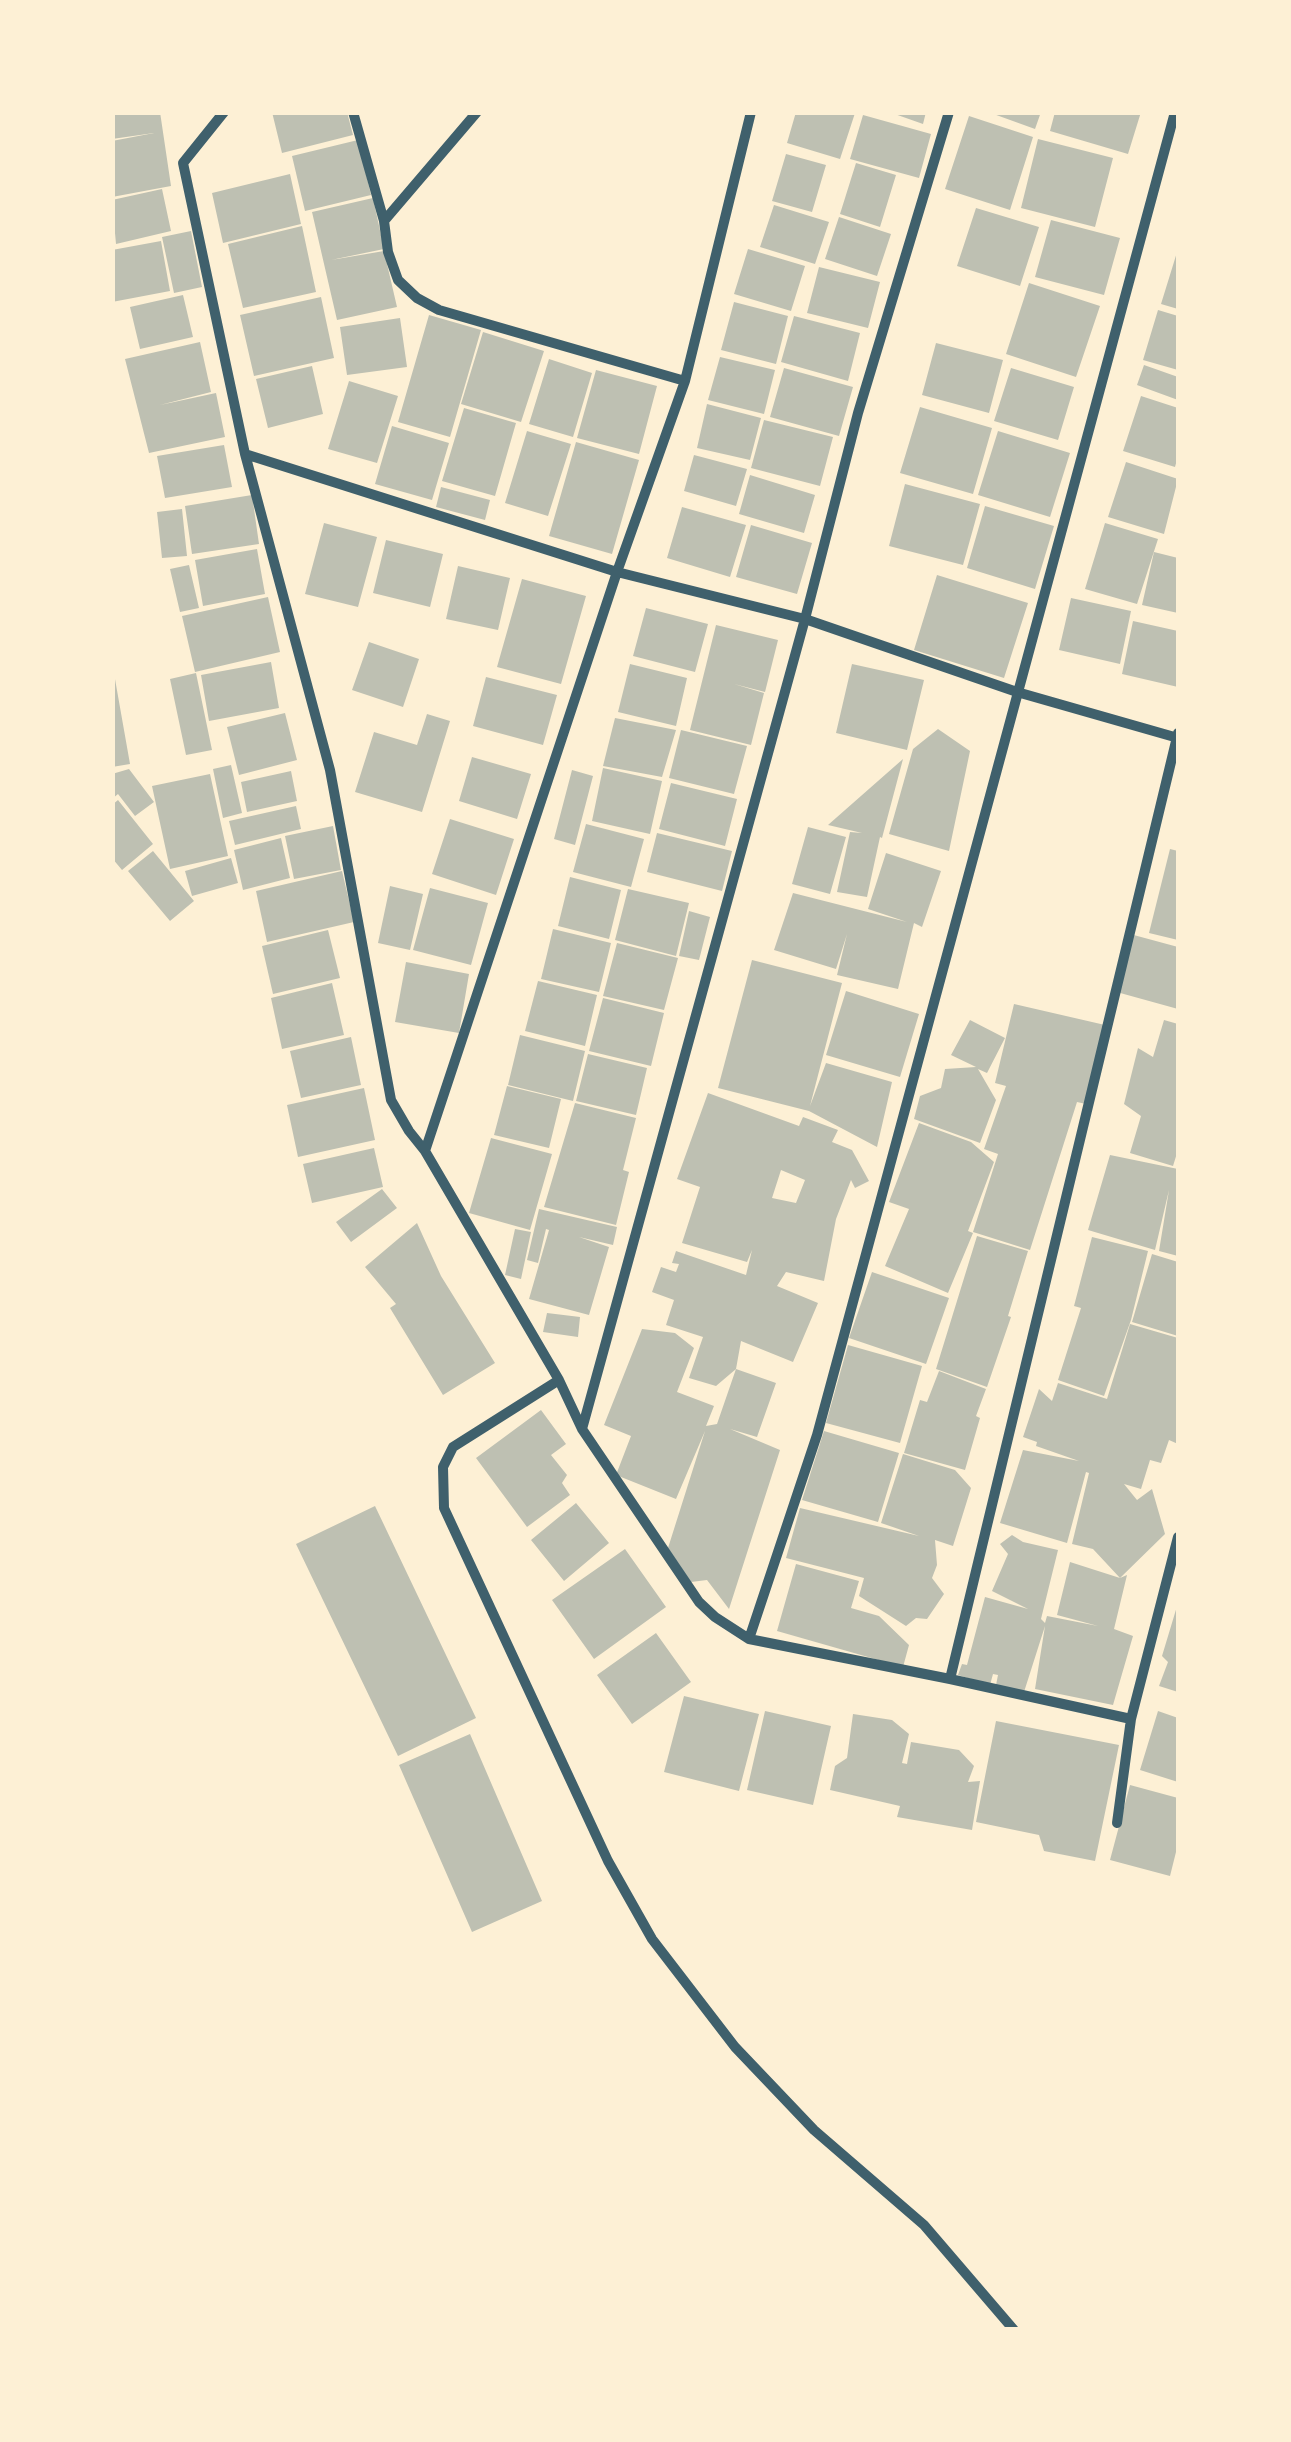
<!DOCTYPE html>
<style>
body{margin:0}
#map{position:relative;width:1291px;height:2442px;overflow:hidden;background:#fdf0d5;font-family:Raleway,sans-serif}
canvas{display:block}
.frame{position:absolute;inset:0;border:115px solid #fdf0d5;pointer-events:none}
</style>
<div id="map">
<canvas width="1291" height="2442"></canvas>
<div class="frame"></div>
</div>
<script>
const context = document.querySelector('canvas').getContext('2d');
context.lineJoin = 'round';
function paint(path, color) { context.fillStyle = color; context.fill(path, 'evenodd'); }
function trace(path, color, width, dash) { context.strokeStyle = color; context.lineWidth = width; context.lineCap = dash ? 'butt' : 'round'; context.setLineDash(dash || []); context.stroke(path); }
paint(new Path2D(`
 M112,112H160L171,186L112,197V141L154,133L112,139Z
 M272,112H347L353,135L282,153Z
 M796,112L855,113L840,159L787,143Z
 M889,112H926L923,124Z
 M988,112H1041L1035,129Z
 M1055,112H1141L1128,154L1050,131Z
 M863,115L931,134L919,178L850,159Z
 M969,116L1033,137L1010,210L945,189Z
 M1038,139L1113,158L1095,227L1021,208Z
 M358,140L371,195L305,211L292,156Z
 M786,154L826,165L812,212L772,201Z
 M856,163L896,175L880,227L840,214Z
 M290,174L301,224L223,243L212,193Z
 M162,189L171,231L116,244L112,200Z
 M373,198L384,249L331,260L384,251L397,307L337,320L312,212Z
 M774,205L829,222L815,264L760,247Z
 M976,208L1039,227L1020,286L957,266Z
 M839,217L891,234L877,276L825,259Z
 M1051,220L1120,238L1104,295L1035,277Z
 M302,226L316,292L243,308L228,244Z
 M191,231L202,287L174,293L162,237Z
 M161,241L170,291L112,302V250Z
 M748,249L805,266L791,311L734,294Z
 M1178,249V309L1161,304Z
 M819,267L880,282L868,328L807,313Z
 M1029,283L1100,306L1076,377L1006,354Z
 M183,295L193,337L140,349L130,307Z
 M321,297L334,358L254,376L240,315Z
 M734,302L788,316L776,364L721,350Z
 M1158,310L1178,316V370L1143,360Z
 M429,315L481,330L450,437L398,422Z
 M794,316L860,333L848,381L781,362Z
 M400,318L407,367L347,375L340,327Z
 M483,332L544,351L521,422L461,404Z
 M200,342L211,392L160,405L216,393L225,437L149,453L125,359Z
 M936,343L1003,360L989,413L922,395Z
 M720,357L775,370L764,414L708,400Z
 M549,359L592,373L573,437L529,424Z
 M1144,365L1178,377V400L1137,385Z
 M312,366L323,414L268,428L256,379Z
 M784,368L853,387L839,436L770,417Z
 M1011,368L1074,387L1058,440L994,421Z
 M596,370L657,386L639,454L577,438Z
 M349,381L398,396L377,463L328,449Z
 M1141,396L1178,408V456L1175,467L1123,451Z
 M707,404L761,418L750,460L697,448Z
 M920,407L992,428L973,494L900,473Z
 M464,408L516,423L495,496L442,481Z
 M764,420L833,437L820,486L751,468Z
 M392,426L449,443L432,500L375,484Z
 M527,431L571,444L548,516L505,503Z
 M998,431L1070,453L1050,517L978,495Z
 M576,442L639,460L612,554L549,536Z
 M224,445L232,487L165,498L157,456Z
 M694,455L747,469L736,506L684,491Z
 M1126,462L1178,479L1164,534L1108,517Z
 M750,475L815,495L804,533L739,514Z
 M905,484L980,504L963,565L889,546Z
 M441,487L490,500L485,520L436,507Z
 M252,495L259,544L192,554L185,506Z
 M985,506L1054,526L1035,589L967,568Z
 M682,507L746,525L730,577L667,558Z
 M182,509L187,556L162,558L157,512Z
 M324,523L377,537L358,607L305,594Z
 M1105,523L1158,539L1137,604L1085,589Z
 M751,525L812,543L797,594L736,577Z
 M386,540L443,554L430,607L373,593Z
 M257,549L265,594L203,606L195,560Z
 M1154,552L1178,558V613L1142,605Z
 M189,565L199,608L180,612L170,569Z
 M458,566L510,578L498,630L446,619Z
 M937,575L1028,603L1004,678L914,650Z
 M522,579L586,596L561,684L497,667Z
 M268,597L280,652L195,672L182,616Z
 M1071,598L1131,611L1120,664L1059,650Z
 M646,608L708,624L695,672L633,656Z
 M1133,621L1178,631V687L1122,674Z
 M716,625L778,640L765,692L734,684L764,693L751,745L690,730Z
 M369,642L419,659L403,707L352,690Z
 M112,662L130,764L112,767Z
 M271,662L279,708L209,721L201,675Z
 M630,664L687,678L676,726L618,712Z
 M852,664L924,680L907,750L836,733Z
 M196,673L212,750L186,755L170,679Z
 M486,677L557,695L543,745L473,726Z
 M285,713L297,760L239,775L227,727Z
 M427,714L450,721L422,812L355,792L374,732L417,745Z
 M615,718L676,730L662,777L603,766Z
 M938,729L970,751L949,851L889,834L913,749Z
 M681,730L747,746L734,794L669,778Z
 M472,757L531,774L517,819L459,801Z
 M903,759L882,838L880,837L867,897L837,892L850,832L862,833L828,825Z
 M231,765L242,813L223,818L213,769Z
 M603,768L662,781L650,834L592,821Z
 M129,769L154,802L135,816L118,794L112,799V774Z
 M572,770L593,776L575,845L554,839Z
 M291,771L297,801L247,812L241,782Z
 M210,774L228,856L170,869L152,786Z
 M671,783L737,799L725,846L659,829Z
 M118,800L153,844L122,870L112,858V805Z
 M296,806L301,829L235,845L229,821Z
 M450,819L514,839L496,895L432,874Z
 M586,824L644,839L631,887L573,872Z
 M333,826L341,870L294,879L285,836Z
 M808,827L846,837L830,894L792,884Z
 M657,833L732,851L722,891L647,872Z
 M281,838L290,878L243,890L234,850Z
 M1170,849L1178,851V940L1149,933Z
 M153,851L194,901L170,921L128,871Z
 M886,853L941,871L922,927L914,923L898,989L837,975L847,934L836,969L774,950L793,893L907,922L868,909Z
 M231,858L238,883L192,896L185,871Z
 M342,871L354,922L267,942L256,891Z
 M570,877L621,890L609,939L558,926Z
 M390,886L423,894L410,950L378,943Z
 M430,888L488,903L471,965L413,950Z
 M628,889L689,903L676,956L615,940Z
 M689,911L710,917L699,960L679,956Z
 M553,929L611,943L599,992L541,979Z
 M328,930L340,978L273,994L262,946Z
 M1130,934L1178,947V1009L1113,991Z
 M617,943L678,958L664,1010L603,996Z
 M752,960L842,983L810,1106L826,1063L892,1082L877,1147L809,1111L718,1088Z
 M406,962L469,974L459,1033L395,1022Z
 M538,981L597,995L585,1046L525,1031Z
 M332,983L344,1035L282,1049L271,998Z
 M846,991L919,1014L900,1077L826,1055Z
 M603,998L664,1013L651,1066L589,1051Z
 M1014,1004L1105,1025L1086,1104L1077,1102L1030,1250L973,1232L998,1154L984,1149L1006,1086L995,1083Z
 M970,1020L1005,1038L987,1073L978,1069L996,1100L980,1143L914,1119L920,1096L941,1088L945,1069L976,1067L951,1055Z
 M1164,1020L1178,1024V1150L1173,1166L1130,1153L1141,1116L1124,1104L1138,1048L1153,1057Z
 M520,1035L585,1051L573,1101L508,1085Z
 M351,1037L361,1085L301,1098L290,1051Z
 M588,1054L647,1068L636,1115L576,1101Z
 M507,1086L561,1099L549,1148L494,1135Z
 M364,1088L375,1140L298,1157L287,1105Z
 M708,1093L799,1126L803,1117L838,1130L832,1142L852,1150L869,1181L855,1188L851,1180L836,1219L824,1281L786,1272L777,1286L818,1303L793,1362L741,1341L736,1369L776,1383L757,1437L730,1429L780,1450L729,1609L707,1580L691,1582L668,1548L705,1431L676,1499L616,1475L631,1436L604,1425L642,1329L675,1333L694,1348L677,1392L714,1406L706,1426L717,1424L736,1369L716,1386L689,1378L703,1337L666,1325L674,1300L652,1292L661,1267L676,1272L679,1264L672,1263L676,1251L746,1275L752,1250L747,1262L682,1243L700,1187L677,1179ZM781,1170L805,1180L796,1203L772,1198Z
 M575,1103L636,1118L623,1170L629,1172L616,1225L544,1207Z
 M919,1123L971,1142L994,1162L968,1231L973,1233L948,1293L885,1266L909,1209L889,1202Z
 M491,1138L552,1154L530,1230L469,1213Z
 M374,1148L383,1187L312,1203L303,1164Z
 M1110,1155L1178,1169V1256L1159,1251L1169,1190L1155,1250L1088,1230Z
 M382,1189L397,1208L351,1242L336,1222Z
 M539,1209L617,1227L613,1245L579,1237L609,1247L589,1315L529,1299L549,1230L546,1229L538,1263L527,1260Z
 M417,1223L441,1276L495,1363L443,1395L390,1308L396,1304L365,1267Z
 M515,1229L531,1232L521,1279L505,1275Z
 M977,1236L1028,1251L1008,1316L1011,1317L987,1387L936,1369Z
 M1092,1237L1148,1251L1131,1320L1104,1396L1058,1380L1081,1308L1074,1306Z
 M1152,1254L1178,1262V1336L1132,1322Z
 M872,1272L949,1298L926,1364L849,1338Z
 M547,1313L580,1317L578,1337L543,1332Z
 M1130,1324L1178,1338V1444L1169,1440L1161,1463L1150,1460L1141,1489L1124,1484L1137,1500L1152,1489L1165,1534L1120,1578L1127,1575L1114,1629L1133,1636L1113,1705L1035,1689L1045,1626L1024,1692L996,1685L998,1675L993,1674L990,1685L958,1675L962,1664L967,1665L985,1597L1028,1609L992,1591L1008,1554L1000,1544L1012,1535L1023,1542L1058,1550L1041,1619L1045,1623L1047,1616L1098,1626L1057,1615L1070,1562L1120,1578L1093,1549L1072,1544L1089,1473L1086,1472L1067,1543L1000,1523L1023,1450L1079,1461L1036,1446L1037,1442L1023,1437L1039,1389L1052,1401L1058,1383L1107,1399Z
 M848,1345L922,1366L900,1443L826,1423Z
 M939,1371L986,1389L976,1416L980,1418L965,1470L904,1453L920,1400L927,1402Z
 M541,1410L566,1444L551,1455L567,1475L562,1483L570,1495L527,1527L476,1458Z
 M824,1431L899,1453L878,1522L802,1500Z
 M903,1454L955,1470L971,1488L953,1546L935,1540L937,1565L932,1578L944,1594L927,1619L916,1618L906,1626L859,1596L864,1578L786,1558L800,1508L919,1536L881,1523Z
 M576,1503L609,1543L564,1581L531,1540Z
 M375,1506L476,1718L398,1756L296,1544Z
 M625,1549L666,1607L594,1659L552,1600Z
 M796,1564L859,1581L851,1608L879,1616L909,1645L903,1667L777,1631Z
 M1178,1603V1692L1159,1686L1168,1662L1162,1656Z
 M656,1633L691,1682L632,1724L597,1675Z
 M684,1696L759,1714L739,1791L664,1772Z
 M765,1711L831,1726L813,1805L747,1790Z
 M1158,1711L1178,1718V1782L1140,1770Z
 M853,1714L892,1720L909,1734L902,1763L907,1764L911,1742L959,1750L974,1766L968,1782L980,1781L972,1830L897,1817L900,1806L830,1790L835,1766L847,1758Z
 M996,1721L1119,1745L1095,1861L1044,1851L1039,1835L976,1822Z
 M470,1734L542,1901L472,1932L399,1765Z
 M1130,1785L1178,1798V1844L1170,1876L1110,1860Z`), '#bec0b2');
trace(new Path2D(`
 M224,112L183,163L245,454L330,770L391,1100L409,1131L425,1151L559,1380L582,1429L699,1602L715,1617L749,1639L950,1679L1131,1719
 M353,112L384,221L388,252L398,280L417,298L439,310L685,381
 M384,221L477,112
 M245,454L617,572L805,619L1017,692L1178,738
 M425,1151L617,572L685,381L751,112
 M559,1380L453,1447L443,1467L444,1508L608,1861L652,1939L735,2047L814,2130L924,2225L1014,2330
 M582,1429L805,619L858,413L949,112
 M749,1639L817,1435L1175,112
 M950,1679L1178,733
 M1117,1823L1131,1719L1178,1537`), '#3f606c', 10);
</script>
